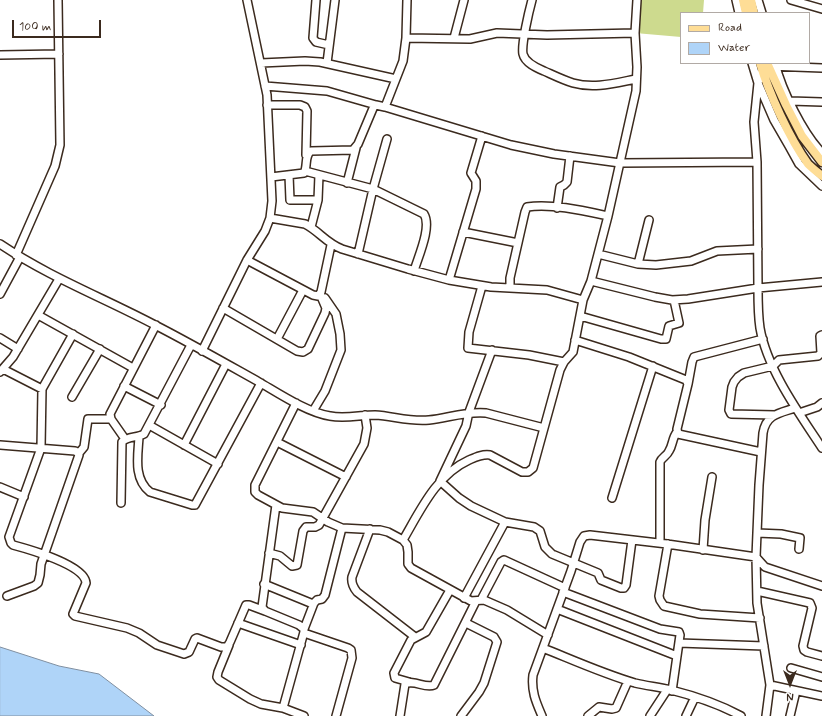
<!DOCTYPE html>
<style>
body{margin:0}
#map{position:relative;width:822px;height:716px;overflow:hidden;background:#fff;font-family:Mynerve,sans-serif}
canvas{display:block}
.legend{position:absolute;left:680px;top:12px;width:130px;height:52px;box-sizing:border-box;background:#fff;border:1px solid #b1aaa5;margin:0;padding:5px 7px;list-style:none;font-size:12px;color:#3b2a1e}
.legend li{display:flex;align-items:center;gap:8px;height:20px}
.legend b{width:20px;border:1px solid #b1aaa5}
.north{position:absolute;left:770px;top:664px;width:40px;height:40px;-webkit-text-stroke:3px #fff;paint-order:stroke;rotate:180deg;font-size:11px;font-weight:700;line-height:16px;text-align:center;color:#3b2a1e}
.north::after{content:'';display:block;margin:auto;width:14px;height:18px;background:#3b2a1e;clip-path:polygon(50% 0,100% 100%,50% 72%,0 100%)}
.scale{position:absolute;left:12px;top:20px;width:89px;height:18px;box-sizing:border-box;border:2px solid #3b2a1e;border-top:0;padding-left:5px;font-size:12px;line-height:14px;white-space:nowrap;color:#3b2a1e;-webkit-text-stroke:3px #fff;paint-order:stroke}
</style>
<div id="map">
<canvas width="822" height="716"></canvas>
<ul class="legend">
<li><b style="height:5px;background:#fedd96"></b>Road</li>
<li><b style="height:11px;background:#afd4f8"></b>Water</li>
</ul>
<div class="north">N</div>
<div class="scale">100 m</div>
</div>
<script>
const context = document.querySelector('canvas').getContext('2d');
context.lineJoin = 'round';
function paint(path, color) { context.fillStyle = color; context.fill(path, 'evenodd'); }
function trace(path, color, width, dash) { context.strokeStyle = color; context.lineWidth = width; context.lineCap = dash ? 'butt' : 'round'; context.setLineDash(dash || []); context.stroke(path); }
paint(new Path2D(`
 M637,0H704L703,13H681V37L635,33Z`), '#cdda8e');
const water = new Path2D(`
 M0,647L59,666L99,674L154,716H0Z`);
paint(water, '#afd4f8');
trace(water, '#8190a1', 1);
const minor = new Path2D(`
 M316,0L313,38L316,42L329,45
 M407,0L406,38L470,39L497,33L547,35L635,33
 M532,0C529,11 521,45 523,54C525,63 537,68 544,71C553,75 563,80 573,83C594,89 615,83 636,79
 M736,0L739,13
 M758,0L762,13
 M791,0L822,9
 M406,38L403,61L385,107L511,145L554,154L620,163L757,162
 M454,38L464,0
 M0,55L59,54
 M261,63L305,61L320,62L396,79
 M327,63L335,0
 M752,63L758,83L774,120L789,146L799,164L822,186
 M775,63C782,91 803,133 822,153
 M822,68L768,66L762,71L758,83L754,122L757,162L758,288L822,282
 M265,86L327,91L376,105
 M790,101L822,102
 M267,105H300L305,107L307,111L306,155
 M305,171L373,189L424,214C432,227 418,257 414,271
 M289,175L290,200H318
 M271,177L304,173C308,166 304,156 311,151L353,150L358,144L374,106L376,105L385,107
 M347,183L356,148
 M557,208L560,187L564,185L567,182L570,156
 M270,218L305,224C319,231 326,243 342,249L408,269L449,280L491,287L547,290L583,300L591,281L655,297L672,300L688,299L758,288C758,301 758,315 760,328C767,369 799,413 822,448
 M311,227L318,200L319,175
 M463,232L518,243
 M0,244C49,277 104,298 155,325C190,343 225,363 259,382C278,393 308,413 330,416C345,419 360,415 375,415C393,416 410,422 429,420C448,418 466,411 486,413L544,428
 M358,254L373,189L387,139
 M598,254L638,264L656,265L691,261L717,251L758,249
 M16,255L55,166L60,145L58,0
 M247,260L313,295L318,296L321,292L331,245
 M638,264L649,220
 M449,280L476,189V181L471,173L482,136
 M591,281L608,216L636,91L637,67L635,33L637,0
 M482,286L469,332L468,348L529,355L564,362
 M510,288V278L525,212L527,207C551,203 585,211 608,216
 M0,294L20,257
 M223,308L297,351L303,352L308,349L325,313L326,308L320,294
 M38,315L133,368
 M580,316L661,339H666L669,326L679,323L674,300
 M73,334L42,389L41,448L9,537L11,543L13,545C28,549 85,565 86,583L73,614L75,616L127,628L139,633L157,645L184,654L189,652L195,639L197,638L221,647H227L230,642L246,605H249L265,611
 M0,338L18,349
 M277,339L303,290
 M575,340L629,357L686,380L688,384L677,429L678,434L761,452
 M492,350L469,412L466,426L440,481L459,498L471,506L505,522L534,527L540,531L545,547L552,554L598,573L601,580L621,588H624L626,585L632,540
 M202,351L247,260L265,231L270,218L272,201L267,95L247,0
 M3,369L42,389
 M0,372L13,357L59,279
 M688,384L692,362L694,357L763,339
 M124,386L161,405
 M72,397L100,349
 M296,403L255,485V492L258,495L282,508L313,512L328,522L342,528L380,530L388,532L403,540L407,545L408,552V564L411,568L471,601L484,600L507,610L548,635
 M313,411L325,391L341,350L340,334L336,314L325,298
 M799,413L817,407L822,403
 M775,415L731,414L729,410L732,387L734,382L738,377L744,373L773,366L779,360L818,356L821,353L820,336L822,335
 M149,425L218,464
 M139,437C138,455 133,479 150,492L192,505H195L261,383
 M125,439L111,419L110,414L156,325
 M277,442L346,477
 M0,445L75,451L79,453V455L41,564L40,575L38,583L34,586L7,596
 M184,445L226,364
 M79,453L84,447L88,419H111
 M0,487L24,497
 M612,498L653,366
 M121,503L122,442C128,436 137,438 144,434L191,345
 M276,505L262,607L265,611L299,625L304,629V632L283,708
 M370,529L352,577C351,583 353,587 357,592L415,637
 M757,533L781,534L800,538L799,549
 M403,540C420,511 436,475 469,460C476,457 482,454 490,455L522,472H528L533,468L560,370L564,362L573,352L583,300
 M660,543V462C662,457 667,456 669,451C673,445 672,438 677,432
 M668,544L659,596L660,600L664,606L700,614L760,618
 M703,550L705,520L712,477
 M269,553L280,556L292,566L297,565L303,531L306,527H315L319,525L364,444L367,428L365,415
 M264,584L313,604
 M757,591L810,603L812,608L803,646L804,650L807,652L822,656
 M563,592L660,629L679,632L680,635L672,691
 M464,598L505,522
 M481,600L501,562L504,560L565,588
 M557,609L677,656
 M238,623L301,645
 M304,629L314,603L317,600L322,599L325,595L342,528
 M304,633L348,648L351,650L352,658L336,716
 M679,643L764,646
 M229,645L218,672L217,677L219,680L250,699L261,704L283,708L304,716
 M543,648C573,660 604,674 635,683C647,686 660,687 671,690C695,696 719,704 741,716
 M791,668L822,677
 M409,682L395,678L394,673L411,640L426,632L450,590
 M770,685L822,696
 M400,716L405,684C414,679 425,689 434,685L476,601
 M461,716L479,692L484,683L497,642L494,637L466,623
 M542,716C536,702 531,691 533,675L571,571L580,542L584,536L590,535L667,544L756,557L765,567L822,586
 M588,716L599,707L612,709L616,708L628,681
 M650,716L667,690
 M686,716L695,697
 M766,716L770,685L757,603L756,557L759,485L763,433C766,414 780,413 795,408
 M790,716L796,691`);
const major = new Path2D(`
 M743,0L746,13
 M751,0L754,13
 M760,63C769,93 789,138 808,164C812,168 817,172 822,176
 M767,63L786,105L802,136L822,162`);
trace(minor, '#3b2a1e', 10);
trace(major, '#3b2a1e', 11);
trace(minor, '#fff', 7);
trace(major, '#fedd96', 8);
</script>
